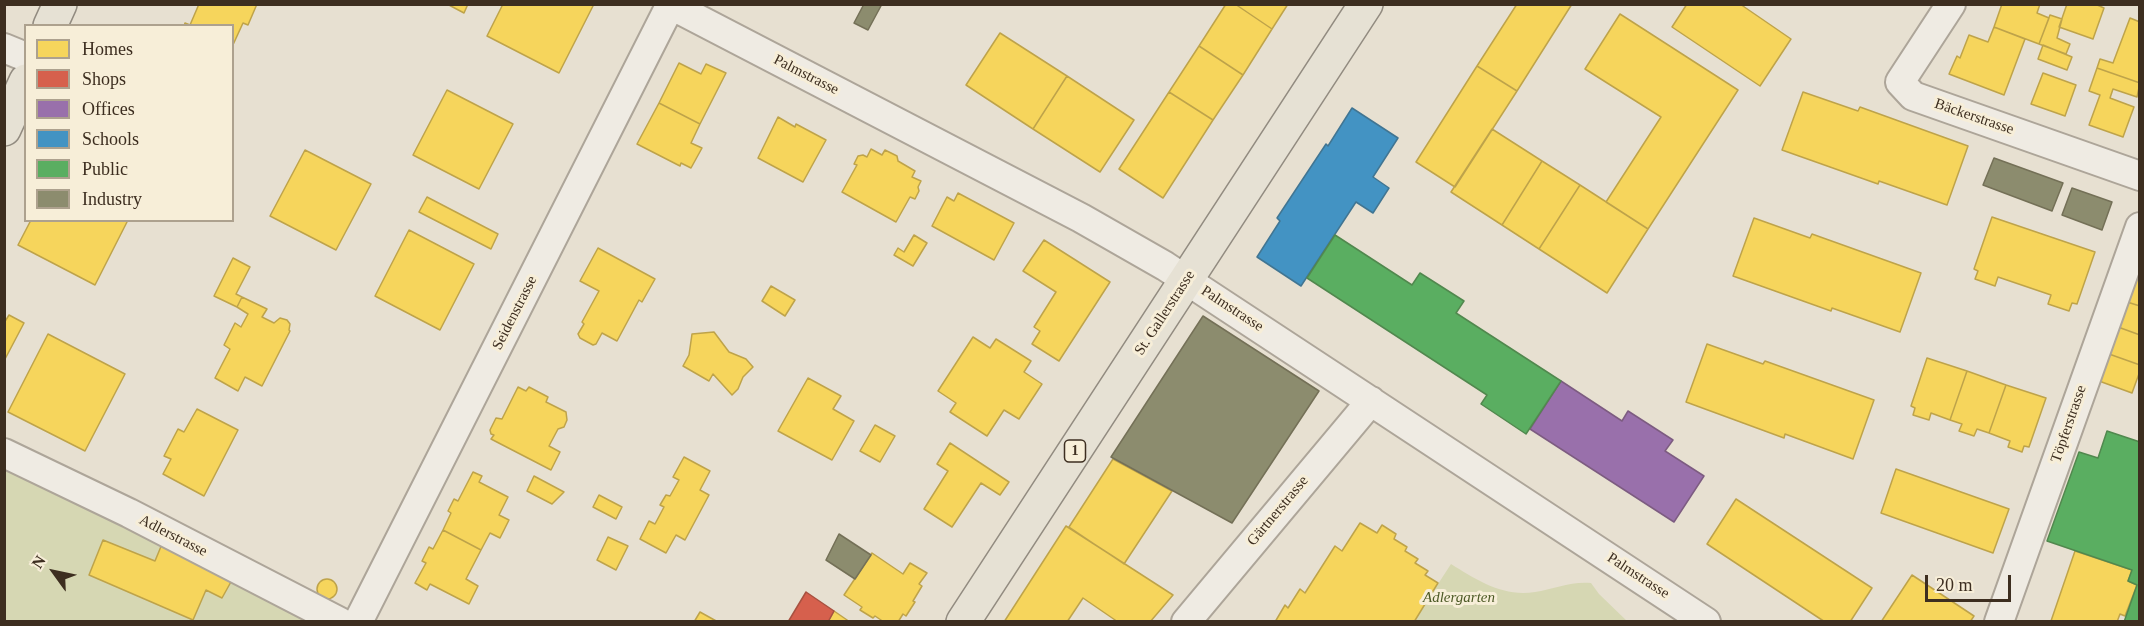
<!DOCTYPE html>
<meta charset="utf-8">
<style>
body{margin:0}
#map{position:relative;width:2144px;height:626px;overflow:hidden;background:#e7e0d1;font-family:"Times New Roman",serif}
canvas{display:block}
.frame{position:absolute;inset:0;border:6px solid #3d2e20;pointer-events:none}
.legend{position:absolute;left:24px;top:24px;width:210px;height:198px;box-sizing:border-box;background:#f7eed8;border:2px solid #ada18e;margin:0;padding:8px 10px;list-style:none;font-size:18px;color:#3d2e20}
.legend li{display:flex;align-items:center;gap:12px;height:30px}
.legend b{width:30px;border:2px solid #ada18e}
.north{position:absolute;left:24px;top:542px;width:60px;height:60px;-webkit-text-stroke:4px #f7eed8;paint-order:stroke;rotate:303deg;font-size:16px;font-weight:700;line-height:24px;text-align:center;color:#3d2e20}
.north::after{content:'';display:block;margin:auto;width:21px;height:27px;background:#3d2e20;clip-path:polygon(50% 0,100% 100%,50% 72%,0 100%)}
.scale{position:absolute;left:1925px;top:575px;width:86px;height:27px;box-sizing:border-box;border:3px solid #3d2e20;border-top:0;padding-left:8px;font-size:18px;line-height:21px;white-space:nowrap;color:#3d2e20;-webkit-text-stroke:4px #f7eed8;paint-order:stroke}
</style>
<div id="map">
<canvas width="2144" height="626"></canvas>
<div class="frame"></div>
<ul class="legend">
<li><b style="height:16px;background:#f6d55c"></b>Homes</li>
<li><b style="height:16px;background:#d6604d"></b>Shops</li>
<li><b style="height:16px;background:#9970ab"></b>Offices</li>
<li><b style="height:16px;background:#4393c3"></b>Schools</li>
<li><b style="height:16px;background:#5aae61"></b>Public</li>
<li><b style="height:16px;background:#8c8c6e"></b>Industry</li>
</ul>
<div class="north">N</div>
<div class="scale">20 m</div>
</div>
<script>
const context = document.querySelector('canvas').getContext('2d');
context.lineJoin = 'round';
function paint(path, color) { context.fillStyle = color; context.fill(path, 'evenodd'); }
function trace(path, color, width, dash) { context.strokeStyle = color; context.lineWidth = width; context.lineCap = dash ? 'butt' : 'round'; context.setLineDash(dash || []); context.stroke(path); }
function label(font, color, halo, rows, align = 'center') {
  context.font = font + ' "Times New Roman",serif'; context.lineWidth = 6; context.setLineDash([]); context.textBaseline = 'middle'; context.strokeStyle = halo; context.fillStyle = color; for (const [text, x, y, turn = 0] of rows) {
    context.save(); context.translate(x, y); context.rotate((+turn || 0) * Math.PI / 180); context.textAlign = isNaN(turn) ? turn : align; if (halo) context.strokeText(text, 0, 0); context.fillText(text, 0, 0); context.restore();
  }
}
paint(new Path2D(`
 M4,462L317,621H5Z
 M1451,564C1477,580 1502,597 1535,592C1553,589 1572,581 1591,583L1599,594L1627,621H1414Z`), '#d6d7b3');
const homes = new Path2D(`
 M199,4H257L248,25L243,23L232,47V26H184L185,23L190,25Z
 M447,4H468L464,13Z
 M503,4H594L559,73L487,36Z
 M1226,4H1235L1272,29L1243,75L1199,46Z
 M1235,4H1288L1272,29Z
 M1517,4H1572L1517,91L1477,66Z
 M1687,4H1740L1791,39L1760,86L1672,27Z
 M2002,4H2040L2037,13L2049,18L2039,44L1994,27Z
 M2067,4H2095L2104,8L2093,39L2059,27Z
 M1620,14L1738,90L1648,229L1606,202L1661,117L1585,69Z
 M2050,15L2062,19L2057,38L2070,44L2066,54L2039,44Z
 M2130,18L2140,22V83L2097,68L2100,59L2113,63Z
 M1994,27L2025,39L2004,95L1949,74L1957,56L1960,58L1969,35L1988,42Z
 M1000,33L1067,76L1033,129L966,85Z
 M2043,45L2072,57L2067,70L2038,59Z
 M1199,46L1243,75L1213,120L1169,92Z
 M679,63L701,74L706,64L726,73L700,124L659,103Z
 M1477,66L1517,91L1455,187L1416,162Z
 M2097,68L2140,83L2137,97L2113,89L2110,98L2134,107L2123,137L2089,125L2100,95L2089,91Z
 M2043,73L2076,85L2065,116L2031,104Z
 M1067,76L1134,120L1100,172L1033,129Z
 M447,90L513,124L479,189L413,155Z
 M1169,92L1213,120L1163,198L1119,169Z
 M1803,92L1858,111L1860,107L1968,146L1947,205L1879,181L1878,184L1782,150Z
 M659,103L700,124L691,143L702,148L691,168L681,163L680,166L637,144Z
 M778,117L795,127L796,124L826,140L803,182L758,158Z
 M1492,129L1542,161L1502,225L1451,192Z
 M871,149L882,155L885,150L897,156L898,161L915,171L912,177L921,181L918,187L919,191L915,199L910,197L896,222L842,192L857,165L854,164L858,156L863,155L867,157Z
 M305,150L371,184L336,250L270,216Z
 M1542,161L1580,185L1539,249L1502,225Z
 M1580,185L1648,229L1607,293L1539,249Z
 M958,193L1014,223L994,260L932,226L947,197L954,201Z
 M427,197L498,234L491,249L419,212Z
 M1992,217L2095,252L2077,304L2072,303L2069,311L2048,304L2051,295L1998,277L1995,286L1975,279L1978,271L1974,269Z
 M1754,218L1810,238L1812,234L1921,273L1900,332L1832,308L1831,311L1733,276Z
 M31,220H128L95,285L18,245Z
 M409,230L474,264L440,330L375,296Z
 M914,235L927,243L913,266L894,255L898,248L904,252Z
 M1044,240L1110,282L1059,361L1032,344L1040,331L1034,327L1056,292L1023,271Z
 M598,248L655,279L642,302L639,300L617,341L602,333L596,344L593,345L580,338L578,334L584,324L582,322L599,291L580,281Z
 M233,258L250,267L236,294L242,297L237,307L214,296Z
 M2136,275L2140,276V306L2127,302Z
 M771,286L795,300L785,316L762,301Z
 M242,297L267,309L262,317L274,323L280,318L287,320L290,324L289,330L290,331L262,386L245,377L238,391L215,378L230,349L224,345L235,323L241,327L248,314L237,307Z
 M2127,302L2140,306V335L2118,327Z
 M9,315L24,323L4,361V323Z
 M2118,327L2140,335V365L2109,354Z
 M714,332L729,352L746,359L753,367L743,377L738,389L732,395L713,374L709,381L683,366L689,355L692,334Z
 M48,334L125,374L85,451L8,412Z
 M973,337L990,348L996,339L1031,361L1024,372L1042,384L1019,419L1004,410L987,436L950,412L956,403L938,391Z
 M1707,344L1763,364L1765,361L1874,400L1853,459L1785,434L1784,438L1686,402Z
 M2109,354L2140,365V371L2132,393L2099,381Z
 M1927,358L1967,371L1950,420L1931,413L1929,420L1913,415L1915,408L1911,406Z
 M1967,371L2006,385L1989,433L1977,429L1974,436L1959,431L1962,424L1950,420Z
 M808,378L841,396L833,409L854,421L832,460L778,431Z
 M2006,385L2046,398L2029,447L2024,446L2022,452L2008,447L2010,441L1989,433Z
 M518,387L526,391L529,387L548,397L546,402L566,412L567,420L564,427L558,429L549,446L560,452L551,470L491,439L494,435L491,434L490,430L496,418L502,419Z
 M197,409L238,430L204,496L163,474L171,459L164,456L178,429L184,432Z
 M875,425L895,436L880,462L860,451Z
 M950,443L1009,482L1000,495L981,483L952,527L924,509L948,471L937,464Z
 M684,457L710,471L700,490L709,495L685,540L676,535L666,553L640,539L649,521L655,524L664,507L660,505L666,495L670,496L679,480L673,477Z
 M1113,459L1172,491L1124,564L1069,527Z
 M1896,469L2009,509L1993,553L1881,513Z
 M473,472L482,476L479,482L508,497L499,515L509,520L500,538L490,533L481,550L443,530L451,513L448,511L454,499L458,501Z
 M534,476L564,492L552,504L527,491Z
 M599,495L622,507L616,519L593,507Z
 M1736,499L1872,588L1850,622H1825L1707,544Z
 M1360,523L1377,533L1382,525L1396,534L1394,539L1407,547L1405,551L1418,559L1415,563L1428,571L1425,575L1438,583L1414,622H1275L1285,605L1288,608L1300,589L1305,593L1335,546L1342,551Z
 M1066,526L1173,595L1150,622H1118L1083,598L1067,622H1004Z
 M443,530L481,550L466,579L478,586L469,604L430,584L427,590L415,583L426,563L422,561L429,547L433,549Z
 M608,537L628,546L616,570L597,560Z
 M103,540L155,561L162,544L232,580L222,598L206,590L193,620L89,575Z
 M2075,551L2132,570L2128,581L2137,585L2125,616L2120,614L2117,622L2051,621Z
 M872,553L903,574L910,563L927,573L919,584L922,586L913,601L915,602L906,616L903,614L898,622H884L875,616L873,618L860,610L862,607L844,595Z
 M1912,575L1974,616L1970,622H1881Z
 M317 589a10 10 0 1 1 20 0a10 10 0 1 1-20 0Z
 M834,611L850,622H828Z
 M700,612L718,622H694Z`);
paint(homes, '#f6d55c');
trace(homes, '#bea34a', 1.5);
const shops = new Path2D(`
 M806,592L834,611L828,622H788Z`);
paint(shops, '#d6604d');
trace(shops, '#a85140', 1.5);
const offices = new Path2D(`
 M1561,381L1622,421L1628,411L1673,440L1665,451L1704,476L1674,522L1530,429Z`);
paint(offices, '#9970ab');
trace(offices, '#7d5c81', 1.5);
const schools = new Path2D(`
 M1352,108L1398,138L1373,177L1389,188L1373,213L1356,202L1301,286L1257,257L1280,221L1277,218L1326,144L1328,146Z`);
paint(schools, '#4393c3');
trace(schools, '#417592', 1.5);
const public = new Path2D(`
 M1335,235L1412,285L1420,273L1464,301L1456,313L1561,381L1526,434L1481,404L1487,395L1307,278Z
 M2107,431L2140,442V622H2124L2137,585L2128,581L2132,570L2047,541L2079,452L2098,458Z`);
paint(public, '#5aae61');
trace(public, '#51884e', 1.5);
const industry = new Path2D(`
 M864,4H882L868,30L854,23Z
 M1994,158L2063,183L2052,211L1983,185Z
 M2072,188L2112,202L2102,230L2062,215Z
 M1203,316L1319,391L1232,523L1111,457Z
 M839,534L871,555L855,579L826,560Z`);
paint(industry, '#8c8c6e');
trace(industry, '#747057', 1.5);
const minor = new Path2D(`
 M669,4L1081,218L1165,266L1706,622
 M1951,4L1900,82L1913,96L2140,176
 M4,48L26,57
 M4,453L129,513L340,622
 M358,622L671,4
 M1186,622L1371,401
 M1999,622L2140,227`);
const major = new Path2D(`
 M50,26L60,4
 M4,129L26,81
 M963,622L1366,4`);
trace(minor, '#ada599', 32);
trace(major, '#928b80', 36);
trace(minor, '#efebe3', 28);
trace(major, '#e6e1d4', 33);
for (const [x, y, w] of [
 [1075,451,21]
]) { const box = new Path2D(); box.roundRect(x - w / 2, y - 11, w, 22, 4.5); context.fillStyle = '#f7eed8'; context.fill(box); trace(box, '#3d2e20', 1.5); }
label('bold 14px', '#3d2e20', null, [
 ["1",1075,451]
]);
label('15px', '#3d2e20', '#f7eed8', [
 ["Palmstrasse",806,75,27],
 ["Bäckerstrasse",1974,117,19],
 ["Palmstrasse",1232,309,33],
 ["Seidenstrasse",515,313,-63],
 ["St. Gallerstrasse",1165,313,-57],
 ["Töpferstrasse",2069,424,-71],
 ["Gärtnerstrasse",1278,511,-50],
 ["Adlerstrasse",173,536,27],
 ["Palmstrasse",1638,576,33]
]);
label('italic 15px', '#4d5a26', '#f7eed8', [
 ["Adlergarten",1459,598]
]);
</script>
